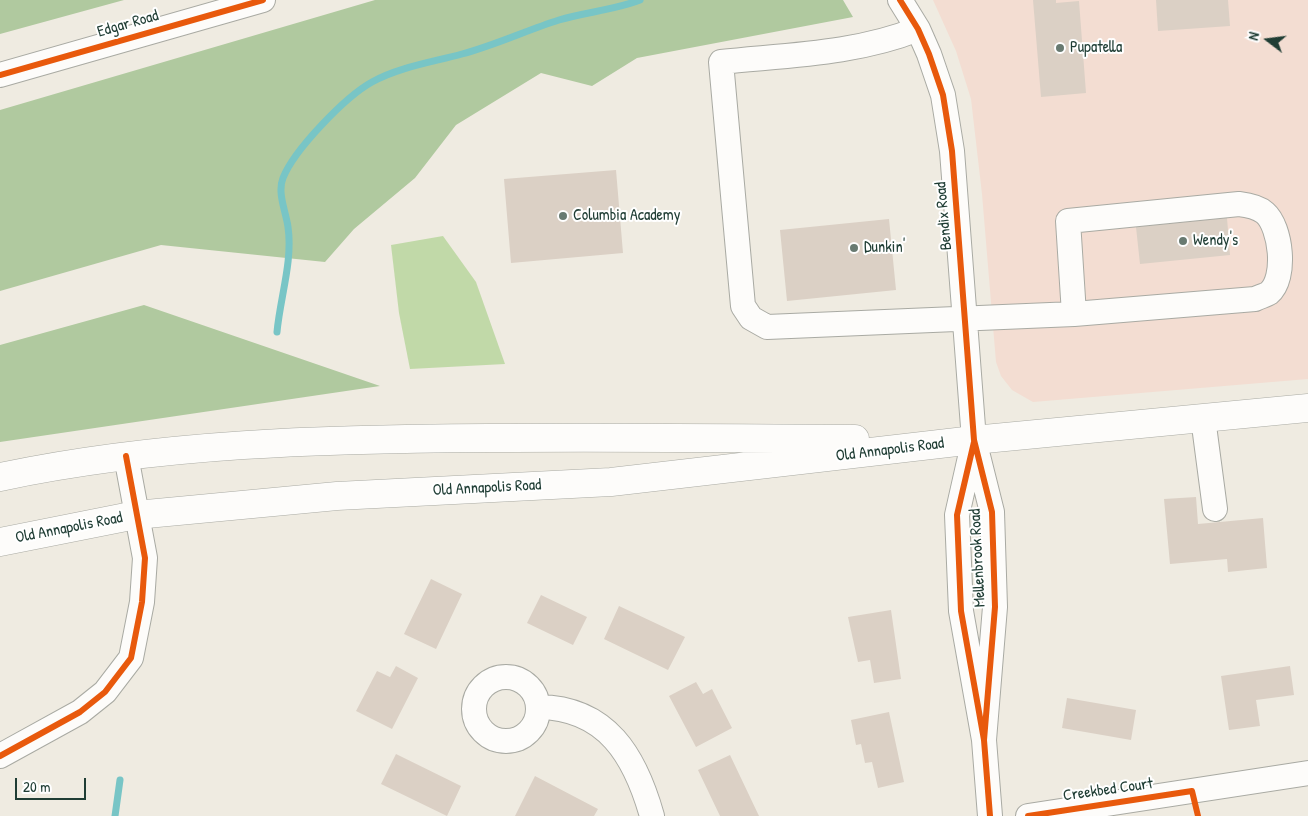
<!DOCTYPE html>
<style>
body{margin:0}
#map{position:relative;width:1308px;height:816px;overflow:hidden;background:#efebe1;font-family:"Patrick Hand",sans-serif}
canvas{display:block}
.north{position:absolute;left:1243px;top:15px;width:50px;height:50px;-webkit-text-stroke:4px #fff;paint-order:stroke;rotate:285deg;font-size:14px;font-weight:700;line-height:20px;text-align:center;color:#1f3d34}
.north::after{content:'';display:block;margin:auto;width:18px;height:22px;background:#1f3d34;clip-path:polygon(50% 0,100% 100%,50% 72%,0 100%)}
.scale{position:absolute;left:15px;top:778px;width:71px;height:22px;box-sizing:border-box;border:2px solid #1f3d34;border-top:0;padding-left:6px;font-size:15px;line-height:18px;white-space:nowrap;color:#1f3d34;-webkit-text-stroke:4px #fff;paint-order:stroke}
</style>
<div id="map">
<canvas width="1308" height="816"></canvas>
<div class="north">N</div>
<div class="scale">20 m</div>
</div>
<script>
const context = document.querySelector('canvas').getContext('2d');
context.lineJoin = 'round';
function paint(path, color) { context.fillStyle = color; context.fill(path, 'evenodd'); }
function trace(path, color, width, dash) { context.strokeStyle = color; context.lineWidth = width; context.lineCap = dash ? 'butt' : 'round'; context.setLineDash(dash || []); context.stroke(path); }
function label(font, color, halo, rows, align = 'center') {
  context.font = font + ' "Patrick Hand",sans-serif'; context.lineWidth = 4; context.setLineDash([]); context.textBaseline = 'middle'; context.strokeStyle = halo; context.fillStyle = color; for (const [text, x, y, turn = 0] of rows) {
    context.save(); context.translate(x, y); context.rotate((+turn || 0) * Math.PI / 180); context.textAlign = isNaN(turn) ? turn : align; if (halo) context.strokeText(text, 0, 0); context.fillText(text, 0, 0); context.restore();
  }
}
paint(new Path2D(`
 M933,0H1308V379L1033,402L1012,390L1001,376L996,362L982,194L971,99L956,51Z`), '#f3ddd2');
paint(new Path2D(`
 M443,236L476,282L505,364L410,369L399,313L391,245Z`), '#c1d9a8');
paint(new Path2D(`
 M0,0H124L0,34Z
 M375,0H843L853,17L637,58L592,86L541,73L456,125L415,178L354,229L325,262L161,245L0,291V110Z
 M144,305L380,386L0,442V345Z`), '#b0c99f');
trace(new Path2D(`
 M277,332C280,298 293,261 288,227C286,212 277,193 283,178C294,150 345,97 372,82C399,67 433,62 462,54C496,45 527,30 559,20C586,12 614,10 640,0
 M115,816L120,780`), '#78c5c6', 7);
paint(new Path2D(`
 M1033,0H1056V3L1079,1L1086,93L1041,97Z
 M1156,0H1228L1230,26L1158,31Z
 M616,170L623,253L511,263L504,179Z
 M1227,218L1230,255L1140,264L1136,227Z
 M889,219L896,290L787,301L780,230Z
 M1196,497L1198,524L1263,518L1267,568L1228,572L1227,559L1170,564L1164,499Z
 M431,579L462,594L436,649L404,634Z
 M541,595L587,617L573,645L527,623Z
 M619,606L685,637L668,670L604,639Z
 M891,610L901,679L874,683L870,660L858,662L848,617Z
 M396,666L418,678L392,729L356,711L377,671L390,677Z
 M1290,666L1294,695L1256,700L1260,726L1229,730L1221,676Z
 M696,682L703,694L712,689L732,728L696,747L669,696Z
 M1067,698L1136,710L1131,740L1062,728Z
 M889,712L904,782L878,788L872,762L865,763L861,744L856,745L851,720Z
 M396,754L461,786L447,816L381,784Z
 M730,755L759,816H720L698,770Z
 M535,776L598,809L594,816H515Z`), '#dbd0c5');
const minor = new Path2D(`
 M900,0L918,29L929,54L943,95L952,151L974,440L992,512L995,607L984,740
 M918,29C856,54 787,55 721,62L743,306L751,318L767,327L1074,314
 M0,75L263,0
 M1239,204C1248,205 1258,207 1265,213C1281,227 1287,278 1269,293C1266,295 1259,297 1255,299L1074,314L1068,221Z
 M1203,418L1215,509
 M973,444L957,515L961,611L984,740L990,816
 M474 709a32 32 0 1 1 64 0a32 32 0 1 1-64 0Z
 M539,707C607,708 635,756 652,816
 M0,756L80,712L105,692L131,658L142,602L145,558L126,456
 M1028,816L1308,773`);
const major = new Path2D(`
 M0,477C161,443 325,439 489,438C611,437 733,438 855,439
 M0,542L136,515L337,496L611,482L974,440L1308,408`);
trace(minor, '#a9aaa3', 26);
trace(major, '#a9aaa3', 29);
trace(minor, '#fdfcfa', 24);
trace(major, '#fdfcfa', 28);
trace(new Path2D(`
 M900,0L918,29L929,54L943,95L952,151L974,440L992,512L995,607L984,740
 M0,75L263,0
 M974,442L957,515L961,611L984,740L990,816
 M0,756L80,712L105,692L131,658L142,602L145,558L126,456
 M1028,816L1192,791L1198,816`), '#e8590c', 6);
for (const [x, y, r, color] of [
 [1060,48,5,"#687a71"],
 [563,216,5,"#687a71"],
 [1183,241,5,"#687a71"],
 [854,248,5,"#687a71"]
]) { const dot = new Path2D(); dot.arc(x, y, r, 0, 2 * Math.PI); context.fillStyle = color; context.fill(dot); trace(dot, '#fff', 2); }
label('16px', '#1f3d34', '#fff', [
 ["Edgar Road",128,24,-16],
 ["Bendix Road",944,216,-95],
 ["Old Annapolis Road",890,450,-7],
 ["Old Annapolis Road",487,488,-3],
 ["Old Annapolis Road",69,528,-11],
 ["Mellenbrook Road",978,558,-93],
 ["Creekbed Court",1108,790,-8]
]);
label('16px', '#1f3d34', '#fff', [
 ["Pupatella",1070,48],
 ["Columbia Academy",573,216],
 ["Wendy's",1193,241],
 ["Dunkin'",864,248]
], 'left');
</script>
